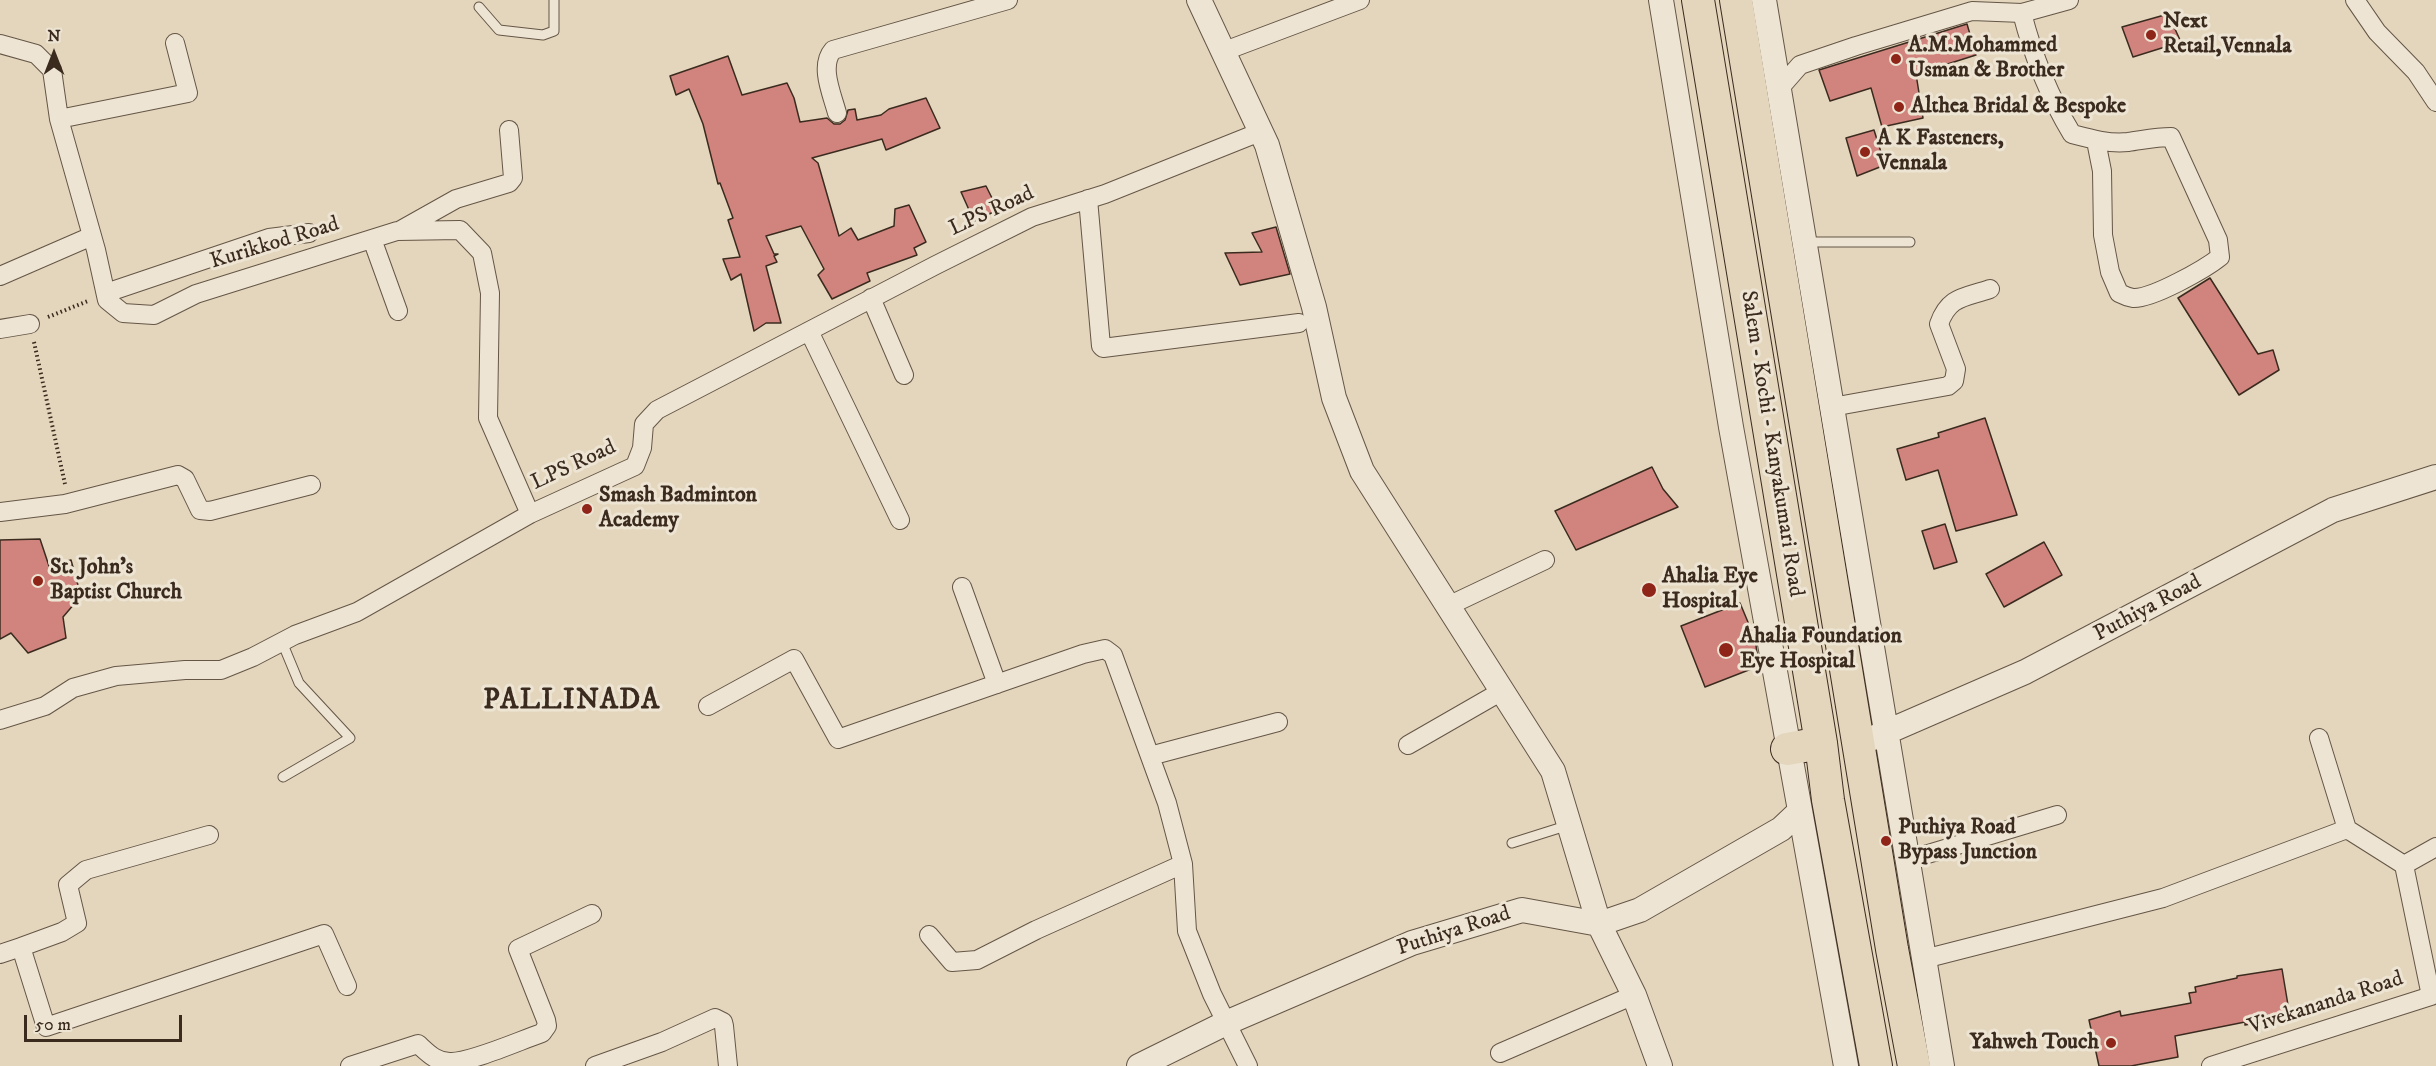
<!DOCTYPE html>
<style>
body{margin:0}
#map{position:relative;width:2436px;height:1066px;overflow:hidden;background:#e3d6bc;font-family:"IM FELL DW Pica",serif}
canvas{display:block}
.north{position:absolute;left:24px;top:24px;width:60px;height:60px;-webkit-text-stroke:4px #ede4d3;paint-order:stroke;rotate:0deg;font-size:16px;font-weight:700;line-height:24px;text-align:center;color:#3b2b1f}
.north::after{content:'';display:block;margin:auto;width:21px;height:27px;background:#3b2b1f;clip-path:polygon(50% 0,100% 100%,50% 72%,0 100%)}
.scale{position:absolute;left:24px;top:1015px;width:158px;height:27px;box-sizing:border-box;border:3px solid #3b2b1f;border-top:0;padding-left:8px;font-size:18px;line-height:21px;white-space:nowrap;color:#3b2b1f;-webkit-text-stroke:4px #ede4d3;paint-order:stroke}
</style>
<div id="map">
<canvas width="2436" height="1066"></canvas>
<div class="north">N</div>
<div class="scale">50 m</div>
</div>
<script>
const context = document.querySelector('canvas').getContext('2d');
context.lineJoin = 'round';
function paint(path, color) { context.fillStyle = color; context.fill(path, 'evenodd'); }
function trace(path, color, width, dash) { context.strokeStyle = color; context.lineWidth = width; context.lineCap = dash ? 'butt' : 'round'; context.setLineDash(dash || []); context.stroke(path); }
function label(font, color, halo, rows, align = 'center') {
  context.font = font + ' "IM FELL DW Pica",serif'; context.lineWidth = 6; context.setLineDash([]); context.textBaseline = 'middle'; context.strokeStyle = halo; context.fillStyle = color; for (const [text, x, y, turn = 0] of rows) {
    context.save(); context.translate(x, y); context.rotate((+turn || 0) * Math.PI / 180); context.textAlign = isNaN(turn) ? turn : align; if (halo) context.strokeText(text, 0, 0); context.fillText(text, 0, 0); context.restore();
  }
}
const building = new Path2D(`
 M2168,14L2181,42L2133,57L2122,27Z
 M1967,24L1976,55L1916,74L1923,118L1882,127L1871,88L1830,101L1819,70Z
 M728,56L742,95L787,83L794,98L800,122L827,118L834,124H840L845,120L848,110L855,109L857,120L881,115L889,109L926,98L940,128L886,150L882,139L812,158L818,163L839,236L851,228L858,240L894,226L895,209L909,205L926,242L914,248L917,255L867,273L870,281L832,299L818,275L824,269L801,226L766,236L774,254H778L774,256L777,262L766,266L781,323H766L754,331L741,274L731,280L723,259L740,257L728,220L733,218L720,183L718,184L703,124L689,89L676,95L670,76Z
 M1874,130L1885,165L1857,176L1846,138Z
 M986,186L998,210L974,221L961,192Z
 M1276,227L1290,274L1240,285L1225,253L1262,252L1252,233Z
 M2210,278L2258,354L2273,350L2279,370L2239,395L2178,298Z
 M1985,418L2017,515L1956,531L1938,470L1906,480L1897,449L1939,437L1938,433Z
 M1652,467L1663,489L1678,507L1576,550L1555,511Z
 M1945,524L1957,562L1934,569L1922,531Z
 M40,539L49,566L71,560L81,596L63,617L66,638L28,653L11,633L0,639V540Z
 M2044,542L2062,575L2004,607L1986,574Z
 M1740,603L1755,639L1759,666L1705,687L1681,626Z
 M2282,969L2290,1017L2245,1025V1022L2175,1036L2178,1057L2131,1066H2099L2089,1020L2120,1011L2121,1016L2191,1003L2189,993L2196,992L2195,987L2237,978V976Z`);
paint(building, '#d0847d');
trace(building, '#3b2b1f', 1.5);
const service = new Path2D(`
 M479,7L499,30L543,35L554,31V0
 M1805,242H1910
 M282,642L299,683L350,738L283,777
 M1512,843L1569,825`);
const minor = new Path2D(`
 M2355,0L2377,32L2416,72L2436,102
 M2022,13C2033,56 2049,96 2072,134C2091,139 2109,144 2128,142C2143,140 2156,137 2171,137L2218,240L2220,257C2205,269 2152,299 2133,298C2128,297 2123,295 2119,293L2110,272L2103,235L2102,171L2096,141
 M0,44L36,54L52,70L59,119L96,250L107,300L123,313L154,315L196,294L397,231L460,230L482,253L490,293L488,418L530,514
 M1222,52L1360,0
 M1779,89L1800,65L1856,46L1972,11L2022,13L2069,0
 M837,113C832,94 819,66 833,50L1008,0
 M59,119L188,93L175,43
 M1088,199L1101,346L1103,348L1299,323
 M399,231L456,199L509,183L513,178L509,130
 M372,239L398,311
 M0,276L92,236
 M106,293L269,238L309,233
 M871,298L904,375
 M0,329L30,324
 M809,331L900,520
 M1832,407L1948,386L1954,381L1956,369L1939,324C1949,296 1964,298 1990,289
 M0,512L65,504L178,475L185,479L200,510L210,511L311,485
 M962,587L997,684
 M1448,606L1545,560
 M708,706L794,659L838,739L1083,654L1105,649L1113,655L1167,803L1183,864
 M0,720L45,706L73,688L116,676L185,670H221L253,657L295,635L357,612L530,514L635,466L642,448L644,424L657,410L936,265L1032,217L1105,194L1260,132
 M2319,738L2347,829
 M1408,745L1502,691
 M1150,756L1278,722
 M1908,860L2057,815
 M929,935L952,962L977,960L1036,930L1183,864L1187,931L1212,994L1248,1066
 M21,947L62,932L77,923L68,885L86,870L209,835
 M0,954L21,947L46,1027L324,934L347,986
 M1924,959L2163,898L2347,829L2404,865L2436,847
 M1500,1053L1634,995
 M350,1066L418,1044C428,1053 436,1062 450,1062C470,1063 521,1040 542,1033L547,1026L546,1020L518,949L592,914
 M595,1066L662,1042L715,1018L723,1022L724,1026L728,1066
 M2211,1066L2431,996L2404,865`);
const tertiary = new Path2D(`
 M1199,0L1267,145L1314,307L1334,398L1362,471L1553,771L1599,924L1634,995L1660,1066
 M1661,0L1731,427L1846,1066
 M1764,0L1942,1066
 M1873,738L2025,672L2333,510L2436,477
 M1139,1066L1226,1023L1412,943L1522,910L1599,924L1640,910L1781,829L1799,812`);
const trunk = new Path2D(`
 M1698,0L1821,743L1828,800L1876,1066
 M1736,0L1892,949L1914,1066
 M1787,749L1821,743`);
trace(service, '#655646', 11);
trace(minor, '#655646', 20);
trace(tertiary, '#655646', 26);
trace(trunk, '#3b2b1f', 34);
trace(new Path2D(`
 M48,317L88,301
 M34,342L65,484`), '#3b2b1f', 4, [1.5, 3]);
trace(service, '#ede4d3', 9);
trace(minor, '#ede4d3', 18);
trace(tertiary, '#ede4d3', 24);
trace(trunk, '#e3d6bc', 32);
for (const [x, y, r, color] of [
 [2151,35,6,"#8f2418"],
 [1896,59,6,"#8f2418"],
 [1899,107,6,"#8f2418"],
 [1865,152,6,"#8f2418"],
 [587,509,6,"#8f2418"],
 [38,581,6,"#8f2418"],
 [1649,590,8,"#8f2418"],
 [1726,650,8,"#8f2418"],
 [1886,841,6,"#8f2418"],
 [2111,1043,6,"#8f2418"]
]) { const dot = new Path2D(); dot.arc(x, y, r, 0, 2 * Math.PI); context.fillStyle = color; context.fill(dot); trace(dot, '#ede4d3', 2); }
label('bold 22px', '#3b2b1f', '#ede4d3', [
 ["Next",2163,22],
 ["Retail,Vennala",2163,47],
 ["A.M.Mohammed",1908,46],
 ["Usman & Brother",1908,71],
 ["Althea Bridal & Bespoke",1911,107],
 ["A K Fasteners,",1877,139],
 ["Vennala",1877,164],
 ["Smash Badminton",599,496],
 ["Academy",599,521],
 ["St. John's",50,568],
 ["Baptist Church",50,593],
 ["Ahalia Eye",1662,577],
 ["Hospital",1662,602],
 ["Ahalia Foundation",1740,637],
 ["Eye Hospital",1740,662],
 ["Puthiya Road",1898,828],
 ["Bypass Junction",1898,853],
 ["Yahweh Touch",2099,1043,"right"]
], 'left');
label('22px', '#3b2b1f', '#ede4d3', [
 ["LPS Road",992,212,-25],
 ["Kurikkod Road",275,244,-17],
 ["Salem - Kochi - Kanyakumari Road",1771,444,81],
 ["LPS Road",574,466,-25],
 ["Puthiya Road",2148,609,-28],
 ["Puthiya Road",1454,932,-18],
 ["Vivekananda Road",2326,1004,-18]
]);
context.letterSpacing = '1.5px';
label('bold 28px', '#3b2b1f', '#ede4d3', [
 ["PALLINADA",572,702]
]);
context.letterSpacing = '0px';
</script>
